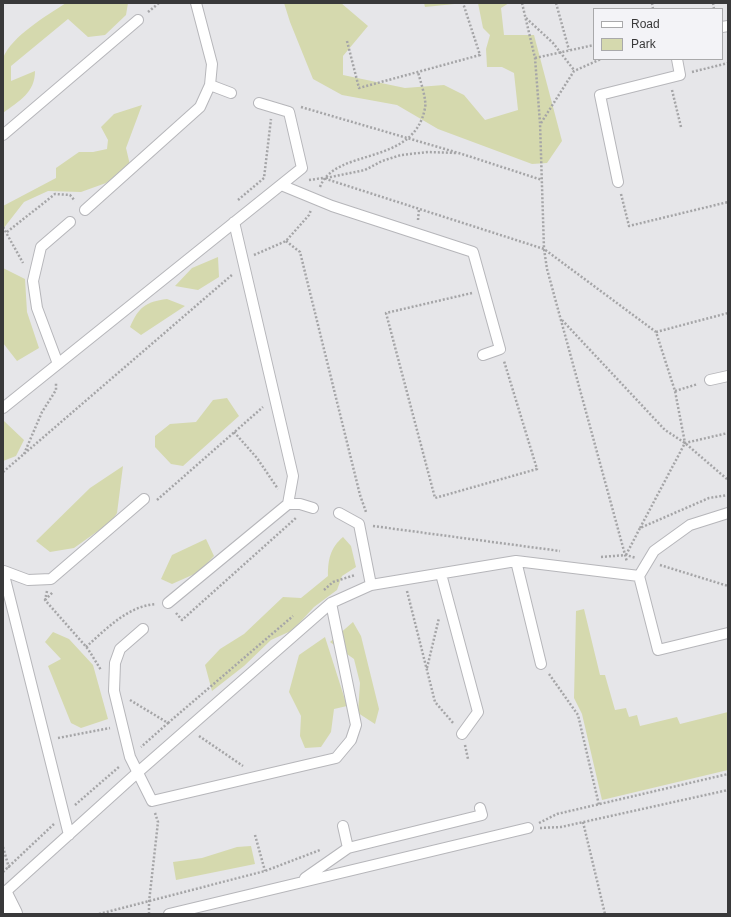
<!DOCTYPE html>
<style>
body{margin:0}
#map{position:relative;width:731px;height:917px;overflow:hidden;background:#e6e6e9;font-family:Arial,sans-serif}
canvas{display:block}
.frame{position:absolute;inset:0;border:4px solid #39393a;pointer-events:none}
.legend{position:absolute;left:593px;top:8px;width:130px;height:52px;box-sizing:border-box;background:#f3f3f7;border:1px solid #a9a9ab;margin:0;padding:5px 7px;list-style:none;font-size:12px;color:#39393a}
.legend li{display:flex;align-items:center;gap:8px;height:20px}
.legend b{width:20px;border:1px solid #a9a9ab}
</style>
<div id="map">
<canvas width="731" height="917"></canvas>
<div class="frame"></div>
<ul class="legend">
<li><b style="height:5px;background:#fff"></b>Road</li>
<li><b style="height:11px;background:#d5d9ae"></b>Park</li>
</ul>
</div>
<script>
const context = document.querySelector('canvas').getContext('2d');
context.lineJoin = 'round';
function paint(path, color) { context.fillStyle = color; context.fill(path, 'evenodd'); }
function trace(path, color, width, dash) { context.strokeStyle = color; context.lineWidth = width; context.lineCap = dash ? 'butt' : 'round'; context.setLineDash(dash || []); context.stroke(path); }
paint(new Path2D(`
 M66,3H128L126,15L105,35L88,37L68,19L11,66V81L35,71C35,93 19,101 3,113V58C12,36 46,16 66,3Z
 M284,3H341L368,26L343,56V75L405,88L444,85L464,95L485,120L518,110L514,73L502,67H487L486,49L490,35L483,28L478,3H509L501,8L504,35H534L562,141L547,163L532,164L438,129L397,105L342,95L313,79L290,22Z
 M424,3H464L425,7Z
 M142,105L126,148L130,165L106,183L81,192L48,191L24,202L3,229V206L56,178V168L79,152H93L107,149L108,140L101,127L114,114Z
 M218,257L219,277L198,290L175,286L192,268Z
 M3,268L25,279L27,312L39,348L17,361L3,343Z
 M167,299L185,306L141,335L130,327C139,307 145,302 167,299Z
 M227,398L239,416L183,466L171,464L155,447V436L170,424L196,422L213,400Z
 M4,421L24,440L16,456L3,461Z
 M123,466L117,513L112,521L74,548L50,552L36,541L90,488Z
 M343,537L351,546L356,567L342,576L337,590L314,607L293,630L271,640L244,666L212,691L205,665L220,649L244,634L283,597L301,598L328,576C328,560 330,548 343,537Z
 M206,539L214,556L199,572L172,584L161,579L172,555Z
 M584,609L600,675H605L615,710L626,708L629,717L637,715L640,726L677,717L680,724L728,712V770L602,800L582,714L574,698L576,611Z
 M353,622L361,636L379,709L375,724L358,713L360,683L354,659L330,642Z
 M53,632L69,639L93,665L108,719L81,728L71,723L48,666L61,659L45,642Z
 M325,637L347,706L334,709L331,732L321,747L305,748L300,736L301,716L289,692L299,655Z
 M251,846L255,864L176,880L173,862L202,858L237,847Z`), '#d5d9ae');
const service = new Path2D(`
 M722,27L728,26
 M210,85L231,93
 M3,135L138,20
 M618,182L600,95L680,75L677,59
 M281,185L332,206L473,252L500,349L483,355
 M85,210L200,107L210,85L212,64L196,3
 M58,364L37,308L33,281L41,247L70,222
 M710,380L728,376
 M3,408L302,168L289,112L259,103
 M288,504H300L313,508
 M339,513L359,524L371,585
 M516,561L541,664
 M3,571L69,835
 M4,571L28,580L51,579L144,499
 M441,574L478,712L462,734
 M639,576L654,551L690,525L728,513
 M168,603L288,504L293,476L234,222
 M143,629L120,649L115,663L114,691L130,757L152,801L336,758L351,740L356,725L331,603
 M343,826L348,848
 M305,878L348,848L482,815L480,808
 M3,894L137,773L331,603L371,585L516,561L639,576L658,650L728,633
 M169,914L528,828`);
const minor = new Path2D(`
 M3,896L12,914`);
trace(service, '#b6b6ba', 12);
trace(minor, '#b6b6ba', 22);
trace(new Path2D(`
 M522,3L535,58L540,123L544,249L547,269L627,562
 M556,3L569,50
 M652,3L653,9
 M713,3L714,9
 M148,12L159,3
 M526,18L553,43L574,70
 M347,41L359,88L480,55L463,3
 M535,58L594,45
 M692,72L728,63
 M672,90L681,127
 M301,107L462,154L542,180
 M541,123L574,71L601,59
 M326,178L365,170L382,161L401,155L428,152L457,153
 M309,180L323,178L544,249L656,332L675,391L685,443L728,433
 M320,187C335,147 414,167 425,108C427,100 420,80 418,72
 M621,194L629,226L728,202
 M238,200L264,178L271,119
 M418,220L419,209
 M3,227L23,263
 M7,232L55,194L70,195L75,201
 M286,241L300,252L360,495L366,512
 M254,255L286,241L309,215L311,210
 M472,293L386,313L435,498L537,469L504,361
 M562,320L665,430L685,443L728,480
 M656,332L728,313
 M675,391L698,384
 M234,432L257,458L278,489
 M24,454L42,412L56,390V382
 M3,472L233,274
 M157,500L263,407
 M373,526L560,551
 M640,528L685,443
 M626,555L640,528L709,498L728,495
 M601,557L626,555L636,558
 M660,565L728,586
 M324,590L333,582L355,575
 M47,591L45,600L88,649L101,670
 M407,591L435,702L454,724
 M45,600L53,592
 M176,613L182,620L297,517
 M86,647C106,629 128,606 156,604
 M427,668L439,618
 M549,674L578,715L599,805
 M130,700L168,723L141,747
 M168,723L293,616
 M199,736L243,766
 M58,738L110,728
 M465,745L468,759
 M75,805L120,766
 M583,822L605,914
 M539,823L557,814L728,774
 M540,828L561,827L728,790
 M255,835L265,871
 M3,847L9,868
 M3,872L54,824
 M99,914L265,871L320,850
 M149,914V902L158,822L155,813`), '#a5a5a7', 2.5, [2, 2]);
trace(service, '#fff', 10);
trace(minor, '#fff', 20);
</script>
